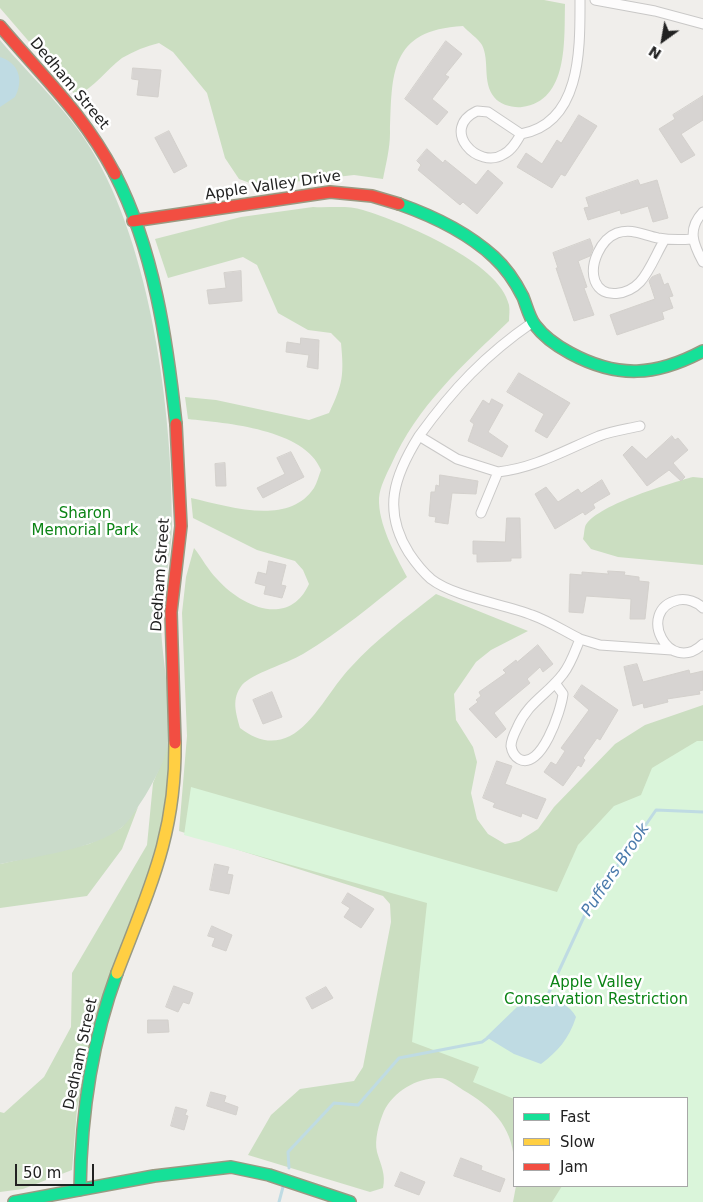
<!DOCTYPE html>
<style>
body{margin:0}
#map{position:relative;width:703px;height:1202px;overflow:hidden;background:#f0eeeb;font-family:"DejaVu Sans",sans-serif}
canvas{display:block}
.legend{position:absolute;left:513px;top:1097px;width:175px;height:90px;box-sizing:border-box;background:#fff;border:1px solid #a7a7a7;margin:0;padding:6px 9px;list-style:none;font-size:15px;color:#222}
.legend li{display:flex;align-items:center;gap:10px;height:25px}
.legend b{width:25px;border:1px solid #a7a7a7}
.north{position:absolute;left:638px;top:15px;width:50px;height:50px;-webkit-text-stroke:4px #fff;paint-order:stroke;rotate:212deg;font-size:14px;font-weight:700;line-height:20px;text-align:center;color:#222}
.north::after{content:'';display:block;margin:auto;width:18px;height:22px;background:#222;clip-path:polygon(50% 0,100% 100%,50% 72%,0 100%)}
.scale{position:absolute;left:15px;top:1164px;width:79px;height:22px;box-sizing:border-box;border:2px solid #222;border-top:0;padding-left:6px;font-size:15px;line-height:18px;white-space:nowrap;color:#222;-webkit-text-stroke:4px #fff;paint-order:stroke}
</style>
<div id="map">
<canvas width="703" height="1202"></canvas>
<ul class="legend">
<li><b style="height:6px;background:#16e098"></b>Fast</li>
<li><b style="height:6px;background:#ffcf43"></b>Slow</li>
<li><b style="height:6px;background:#f24e42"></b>Jam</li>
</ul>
<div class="north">N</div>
<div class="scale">50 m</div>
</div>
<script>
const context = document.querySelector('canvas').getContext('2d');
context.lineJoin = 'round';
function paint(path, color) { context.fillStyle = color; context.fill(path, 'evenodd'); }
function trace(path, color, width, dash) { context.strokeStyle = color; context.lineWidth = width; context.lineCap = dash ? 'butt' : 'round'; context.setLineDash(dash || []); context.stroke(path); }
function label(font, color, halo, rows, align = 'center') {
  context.font = font + ' "DejaVu Sans",sans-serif'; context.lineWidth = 5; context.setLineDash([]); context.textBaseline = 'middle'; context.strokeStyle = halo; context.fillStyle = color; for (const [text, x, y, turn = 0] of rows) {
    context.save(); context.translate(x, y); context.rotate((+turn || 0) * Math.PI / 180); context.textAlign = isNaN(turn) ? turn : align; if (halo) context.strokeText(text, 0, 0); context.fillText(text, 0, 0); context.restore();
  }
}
paint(new Path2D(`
 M0,0H544L565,4C564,39 569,101 522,107C513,108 500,105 494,97C482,82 490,61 482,45C478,38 468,32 463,26C389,30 392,74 390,133C390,148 386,164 383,179L354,175L258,186L239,179L225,158L207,93L173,52L159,43C146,46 134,51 122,58C106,70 95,87 76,96L0,8Z
 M313,207C329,208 348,205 363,210C402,222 500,262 509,305C510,310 509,316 509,321C463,365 417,406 391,465C386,475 380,487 379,498C378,524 395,554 407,577C373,604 340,632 303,654C286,664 253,673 242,685C231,699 236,713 240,728C256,740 272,745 290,736C314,724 332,686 351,667C376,639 407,617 436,594L528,631L491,650L476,662L454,694L456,720L473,747L477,762L471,793L477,819L488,834L505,844L519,841L538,829L554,807L615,744L645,725L703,705V1202H513L516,1186H687V1098H514V1160C512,1126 491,1106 463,1090C457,1086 447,1078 440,1078C418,1077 394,1091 384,1111C379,1123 374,1140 377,1152C381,1166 386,1174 383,1188L370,1192L248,1155L271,1115L300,1089L354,1081L363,1067L391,922L390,904L383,896L179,831L187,736L182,613L186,577L194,548C202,558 208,570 217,579C242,607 289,628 309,584L303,570L295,561L257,550L193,518L191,498C228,506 288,527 314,488C317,483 319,475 321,470C305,429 226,423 188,419L185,397L216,400L309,420L329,413C343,384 344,375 341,343L331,333L308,330L278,313L257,265L243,257L168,278L155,239L241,217Z
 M693,477L703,478V565L618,557L591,549L583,539C584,536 584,531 585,527C593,506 671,483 693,477Z
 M169,738L170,797L163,841L89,1056L77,1109L72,1170L23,1189L0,1192V1112L4,1113L44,1077L71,1027L72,973L147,845L153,783L162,761Z
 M138,807L122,849L87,896L0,908V864L89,844L121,828Z`), '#cbdec1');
paint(new Path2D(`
 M0,40C30,76 67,109 91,149C151,248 172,409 172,523C172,558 161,591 161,625C162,661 172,702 169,738C167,758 155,779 145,796C138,806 131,820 121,828C95,849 33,857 0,864Z`), '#cadbca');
paint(new Path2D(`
 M697,741H703V1202H552L562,1186H687V1098L514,1099L473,1082L479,1067L412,1042L427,903L184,835L191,787L557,892L578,845L614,806L641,795L652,768Z`), '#daf5da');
paint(new Path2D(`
 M0,57C19,63 24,80 15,97L0,107Z
 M543,996C555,998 571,1006 576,1017C569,1039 558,1051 541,1064L514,1054L486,1037L517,1007Z`), '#bfdbe3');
trace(new Path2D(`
 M546,999L588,908L656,810L703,812
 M289,1168L288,1152L334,1103L358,1105L399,1058L482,1042L489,1037
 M279,1202L283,1187`), '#bfdbe3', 3);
const building = new Path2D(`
 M446,41L462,54L445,75L449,77L432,99L448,112L437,125L405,99Z
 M133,68L161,70L158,97L137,95L139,80L132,79Z
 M703,96V120L681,134L695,155L681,163L659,129L675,119L673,115Z
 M579,115L597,126L565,176L561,174L552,188L517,167L526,153L542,164L557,140L561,143Z
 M169,131L187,166L174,173L155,138Z
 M427,149L443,163L445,160L476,185L488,170L503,183L477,214L463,202L460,205L418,170L421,165L417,161Z
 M638,180L640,185L657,180L668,218L653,222L648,206L621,214L620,210L588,220L584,208L589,207L586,198Z
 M590,239L593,248L590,256L578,261L587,287L584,288L594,315L574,321L556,268H558L553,253Z
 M241,271L242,301L209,304L207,290L226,288L224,273Z
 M660,274L664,285L668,283L673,296L669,297L673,308L662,312L664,319L617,335L610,315L655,299L649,281L652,277Z
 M301,338L319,340L318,369L307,367L309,355L286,352L287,342L300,344Z
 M519,373L570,403L547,438L535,431L544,414L507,392Z
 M492,399L503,405L488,432L508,446L502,457L468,441L474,424L470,421L483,400L489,404Z
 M672,436L675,440L678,438L688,450L673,463L685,477L681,481L669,470L647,486L623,455L632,446L646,459Z
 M291,452L304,477L263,498L257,488L285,474L277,458Z
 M225,463L226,486H216L215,464Z
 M440,475L478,481L476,494L452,493L448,524L435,522L436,517L429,516L431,492H435L436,485L439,486Z
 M602,480L610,494L593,504L595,508L585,515L583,512L555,529L535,494L546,487L558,502L578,489L581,493Z
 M507,518H520L521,558H511V561L477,562V554H473V541L505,542Z
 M269,561L286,565L281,585L286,586L282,598L264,594L266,586L255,583L258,572L266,574Z
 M608,571L625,572L624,575L639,577V581L649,582L645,619H630L631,599L586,596L583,613L569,612L570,574L582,575V572L608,574Z
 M538,645L553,664L543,672L540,667L527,679L530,683L494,713L506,729L496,738L469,709L478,702L476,700L481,696L479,692L506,673L503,670L516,660L517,662Z
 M637,664L643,682L689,670L690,674L703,671V690L699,691L700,694L667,699L668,702L644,708L643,703L633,706L624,667Z
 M582,685L618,710L600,740L597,738L583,758L585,760L581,767L578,765L563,786L544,772L551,762L556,765L565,751L561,748L589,710L574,697Z
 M272,692L282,717L263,724L253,700Z
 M497,761L512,766L505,784L546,799L537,819L522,813L521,817L493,807L495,803L483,798Z
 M215,864L229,867L227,874L233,875L229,894L210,890Z
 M348,893L374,909L361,928L344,917L350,908L342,903Z
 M212,926L232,935L226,951L212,946L215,938L208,936Z
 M174,986L193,993L189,1004L183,1002L178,1012L166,1007Z
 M326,987L333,998L312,1009L306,998Z
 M148,1020H168L169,1032L148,1033Z
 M211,1092L226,1096L224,1102L238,1107L236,1115L207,1106Z
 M176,1107L187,1110L185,1115L188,1116L184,1130L171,1126Z
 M461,1158L482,1166L481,1170L505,1179L500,1192L454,1176Z
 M401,1172L425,1182L419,1195L395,1186Z`);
paint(building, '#d7d4d2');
trace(building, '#d3d0cc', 1);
const street = new Path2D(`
 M595,0L655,11L703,24
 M521,134C517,141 512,150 504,154C478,171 439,129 477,111L488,112L521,134C582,123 580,47 580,0
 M703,212C687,229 693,244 703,262
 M665,239C657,252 650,271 640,282C629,294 603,301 595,281C589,264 601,239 617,233C632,228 643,235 658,238C670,240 680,240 692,239
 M419,436C453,389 485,355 533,322
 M498,472L457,459L419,436C394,476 382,510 409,553C415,562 423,572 431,579C454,597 504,604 532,615C549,621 564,631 580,639
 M481,513L498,472C535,468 565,450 599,436C612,431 627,429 640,426
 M703,608C697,602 687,598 678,600C635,610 669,677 703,644
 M555,683L563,694C561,711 541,771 519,759C514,756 512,752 511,746C511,740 514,734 517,728C528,702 547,695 563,674C571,664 575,651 580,639L600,645L672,650`);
const fast = new Path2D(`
 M115,174C154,250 167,340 176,424
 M399,204C433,216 467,232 494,257C506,268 516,283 523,297C527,307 529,317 535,325C544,337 557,346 570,353C618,379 656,376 703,351
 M80,1190C81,1115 91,1043 117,973
 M14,1202L154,1176L231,1167L269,1175L350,1202`);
const slow = new Path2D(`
 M117,973C149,889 176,835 175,743`);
const jam = new Path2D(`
 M0,26C43,77 83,113 115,174
 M133,221L330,192L372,196L399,204
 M175,743L171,612L181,526L176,424`);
trace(street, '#c9c8c7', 11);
trace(fast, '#999a82', 14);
trace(slow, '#999a82', 14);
trace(jam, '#999a82', 14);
trace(street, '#fdfcfc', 9);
trace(fast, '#16e098', 11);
trace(slow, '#ffcf43', 11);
trace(jam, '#f24e42', 11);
label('15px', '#222', '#fff', [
 ["Dedham Street",69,84,50],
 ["Apple Valley Drive",273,186,-8],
 ["Dedham Street",161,575,-86],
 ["Dedham Street",81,1054,-78]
]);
label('15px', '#0c8416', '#fff', [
 ["Sharon",85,514],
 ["Memorial Park",85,531],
 ["Apple Valley",596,983],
 ["Conservation Restriction",596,1000]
]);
label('italic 16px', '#4a7aab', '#fff', [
 ["Puffers Brook",616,870,-56]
]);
</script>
